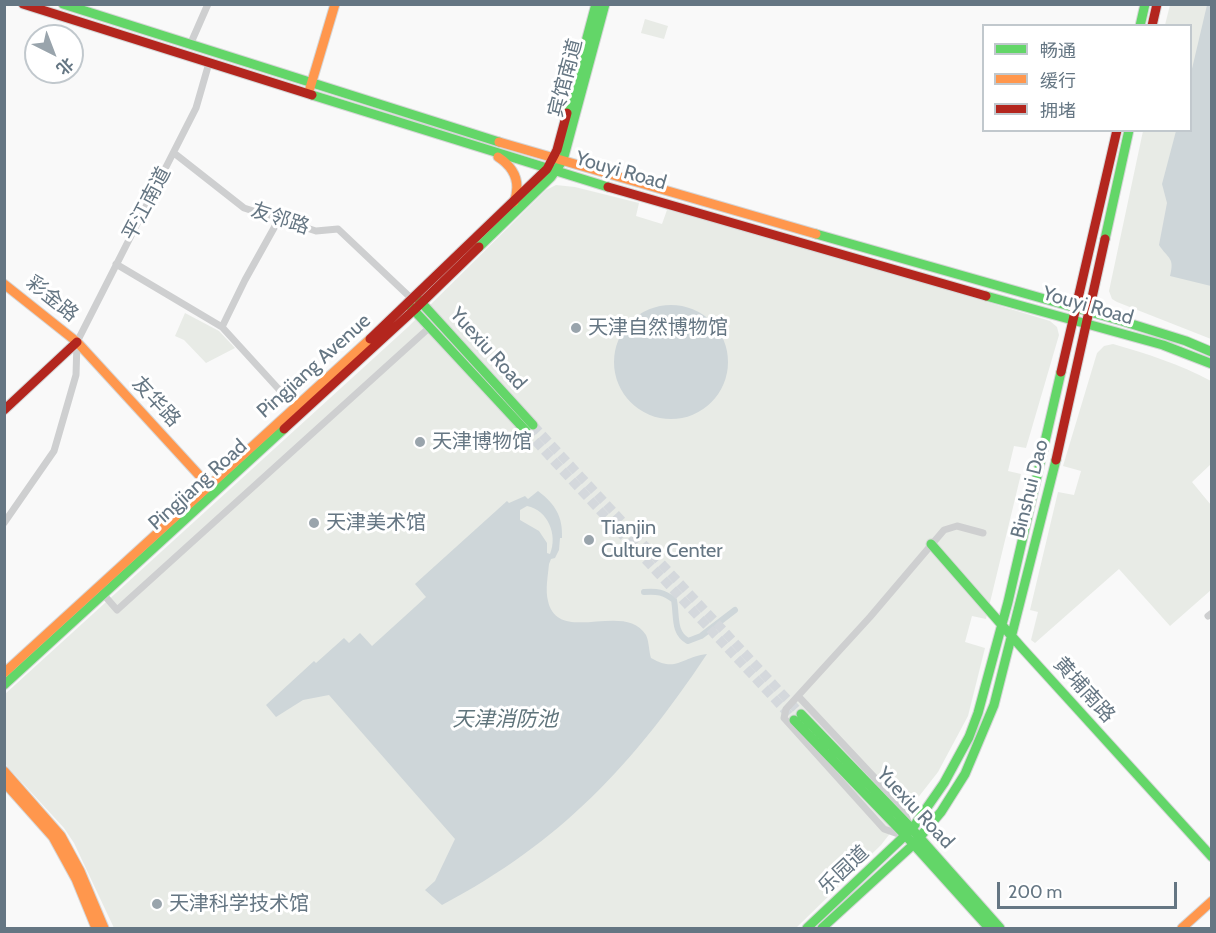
<!DOCTYPE html>
<meta charset="utf-8">
<style>
body{margin:0}
#map{position:relative;width:1216px;height:933px;overflow:hidden;background:#f9f9f9;font-family:Cabin,"Noto Sans SC",sans-serif}
canvas{display:block}
.frame{position:absolute;inset:0;border:6px solid #657683;pointer-events:none}
.legend{position:absolute;left:982px;top:24px;width:210px;height:108px;box-sizing:border-box;background:#fff;border:2px solid #c1c8cd;margin:0;padding:8px 10px;list-style:none;font-size:18px;color:#657683}
.legend li{display:flex;align-items:center;gap:12px;height:30px}
.legend b{width:30px;border:2px solid #c1c8cd}
.north{position:absolute;left:24px;top:24px;width:60px;height:60px;box-sizing:border-box;background:#fff;border:2px solid #c1c8cd;border-radius:50%;rotate:138deg;font-size:16px;font-weight:700;line-height:24px;text-align:center;color:#657683}
.north::after{content:'';display:block;margin:auto;width:21px;height:27px;background:#99a4ac;clip-path:polygon(50% 0,100% 100%,50% 72%,0 100%)}
.scale{position:absolute;left:997px;top:882px;width:180px;height:27px;box-sizing:border-box;border:3px solid #657683;border-top:0;padding-left:8px;font-size:18px;line-height:21px;white-space:nowrap;color:#657683;-webkit-text-stroke:4px #fff;paint-order:stroke}
</style>
<div id="map">
<canvas width="1216" height="933"></canvas>
<div class="frame"></div>
<ul class="legend">
<li><b style="height:8px;background:#63d668"></b>畅通</li>
<li><b style="height:8px;background:#ff974d"></b>缓行</li>
<li><b style="height:8px;background:#b3261e"></b>拥堵</li>
</ul>
<div class="north">北</div>
<div class="scale">200 m</div>
</div>
<script>
const context = document.querySelector('canvas').getContext('2d');
context.lineJoin = 'round';
function paint(path, color) { context.fillStyle = color; context.fill(path, 'evenodd'); }
function trace(path, color, width, dash) { context.strokeStyle = color; context.lineWidth = width; context.lineCap = dash ? 'butt' : 'round'; context.setLineDash(dash || []); context.stroke(path); }
function label(font, color, halo, rows, align = 'center') {
  context.font = font + ' Cabin,"Noto Sans SC",sans-serif'; context.lineWidth = 6; context.setLineDash([]); context.textBaseline = 'middle'; context.strokeStyle = halo; context.fillStyle = color; for (const [text, x, y, turn = 0] of rows) {
    context.save(); context.translate(x, y); context.rotate((+turn || 0) * Math.PI / 180); context.textAlign = isNaN(turn) ? turn : align; if (halo) context.strokeText(text, 0, 0); context.fillText(text, 0, 0); context.restore();
  }
}
paint(new Path2D(`
 M1170,5H1211V339L1117,302L1112,299L1109,291L1143,131L1190,130V26L1165,25Z
 M645,19L668,26L664,39L641,33Z
 M556,185L575,187L639,203L636,216L662,224L667,210L730,224L1050,321L1057,327L1059,335L1026,448L1014,446L1008,471L1021,474L986,619L972,616L965,642L985,648L968,716L938,772L881,845L796,928H114L74,843L64,828L5,764V694L408,327L546,190Z
 M185,313L219,331L235,348L206,363L184,340L175,336Z
 M1113,344C1147,354 1180,364 1211,381V464L1192,482L1211,505V590L1170,626L1119,569L1035,643L1031,640L1038,612L1030,610L1058,492L1074,495L1081,471L1063,466L1097,353L1104,346Z`), '#e8ebe6');
paint(new Path2D(`
 M1207,5H1211V286L1170,276C1175,257 1168,259 1159,245L1167,203L1162,184L1176,131L1190,130L1191,73Z
 M614 362a57 57 0 1 1 114 0a57 57 0 1 1-114 0Z
 M538,491C555,504 563,516 562,538H560L559,550L555,558L551,559L549,564C548,575 545,590 548,601C558,646 625,600 646,635C649,641 649,652 651,658C677,673 681,657 707,654C633,765 561,842 442,905L425,890L435,881L455,839L329,695L303,700L276,717L266,705L314,661L316,663L344,638L349,643L360,633L372,646L426,597L415,584L507,501L509,503L525,496L528,499ZM527,506C548,510 558,535 550,554L547,553V543L539,531L520,520V510Z`), '#ced6d9');
trace(new Path2D(`
 M644,592C657,591 664,592 674,600C677,616 673,633 688,641L701,636L735,610`), '#ced6d9', 6);
trace(new Path2D(`
 M533,425L801,714
 M526,431L794,720`), '#d4d8dc', 9, [9, 4.5]);
const fast = new Path2D(`
 M63,4L499,142
 M1140,26L1145,4
 M312,95L608,187
 M567,113L596,4
 M816,234L1122,321L1186,341L1212,352
 M1105,239L1129,130
 M479,247L551,177L563,160L605,4
 M986,296L1163,345L1212,364
 M419,300L533,425
 M410,306L526,431
 M931,544L1022,648L1212,857
 M4,685L284,429
 M801,714L912,829L1000,928
 M794,720L906,836L989,928
 M807,928L912,829L944,783L969,737L978,713L1008,602L1061,372
 M822,928L914,844L941,812L965,774L994,705L1056,460`);
const slow = new Path2D(`
 M310,88L335,4
 M499,142L816,234
 M498,157C515,168 521,183 514,202
 M4,284L77,342L209,486
 M4,673L370,339
 M4,771L61,836L80,871L104,928
 M4,782L53,837L76,879L96,928
 M1182,928L1212,901`);
const jam = new Path2D(`
 M23,4L312,95
 M1152,26L1157,4
 M608,187L986,296
 M370,339L547,169L557,150L567,113
 M1061,372L1117,130
 M4,410L77,342
 M284,429L414,310L479,247
 M1056,460L1105,239`);
trace(fast, '#d5d6d7', 11);
trace(slow, '#d5d6d7', 11);
trace(jam, '#d5d6d7', 11);
trace(new Path2D(`
 M190,45L208,4
 M174,153L244,208L316,231L338,229L413,300
 M116,264L222,327L295,407
 M222,327L245,280L279,219
 M4,523L54,451L76,375L77,342L196,108L209,63
 M104,595L117,610L430,327
 M1208,616L1212,613
 M798,696L903,808L909,824
 M904,836L884,829L784,718L786,709L870,617L944,530L957,526L983,533`), '#cecfd0', 7);
trace(fast, '#63d668', 9);
trace(slow, '#ff974d', 9);
trace(jam, '#b3261e', 9);
for (const [x, y, r, color] of [
 [576,328,6,"#99a4ac"],
 [420,442,6,"#99a4ac"],
 [314,523,6,"#99a4ac"],
 [589,540,6,"#99a4ac"],
 [157,904,6,"#99a4ac"]
]) { const dot = new Path2D(); dot.arc(x, y, r, 0, 2 * Math.PI); context.fillStyle = color; context.fill(dot); trace(dot, '#fff', 2); }
label('20px', '#657683', '#fff', [
 ["宾馆南道",566,78,-75],
 ["Youyi Road",621,171,16],
 ["平江南道",147,204,-62],
 ["友邻路",280,219,18],
 ["彩金路",52,299,39],
 ["Youyi Road",1088,306,16],
 ["Yuexiu Road",488,349,48],
 ["Pingjiang Avenue",314,366,-42],
 ["友华路",156,402,47],
 ["Pingjiang Road",198,485,-42],
 ["Binshui Dao",1030,489,-76],
 ["黄埔南路",1084,690,48],
 ["Yuexiu Road",915,808,47],
 ["乐园道",844,870,-43]
]);
label('20px', '#657683', '#fff', [
 ["天津自然博物馆",588,328],
 ["天津博物馆",432,442],
 ["天津美术馆",326,523],
 ["Tianjin",601,528],
 ["Culture Center",601,551],
 ["天津科学技术馆",169,904]
], 'left');
label('italic 21px', '#60757c', '#fff', [
 ["天津消防池",505,720]
]);
</script>
